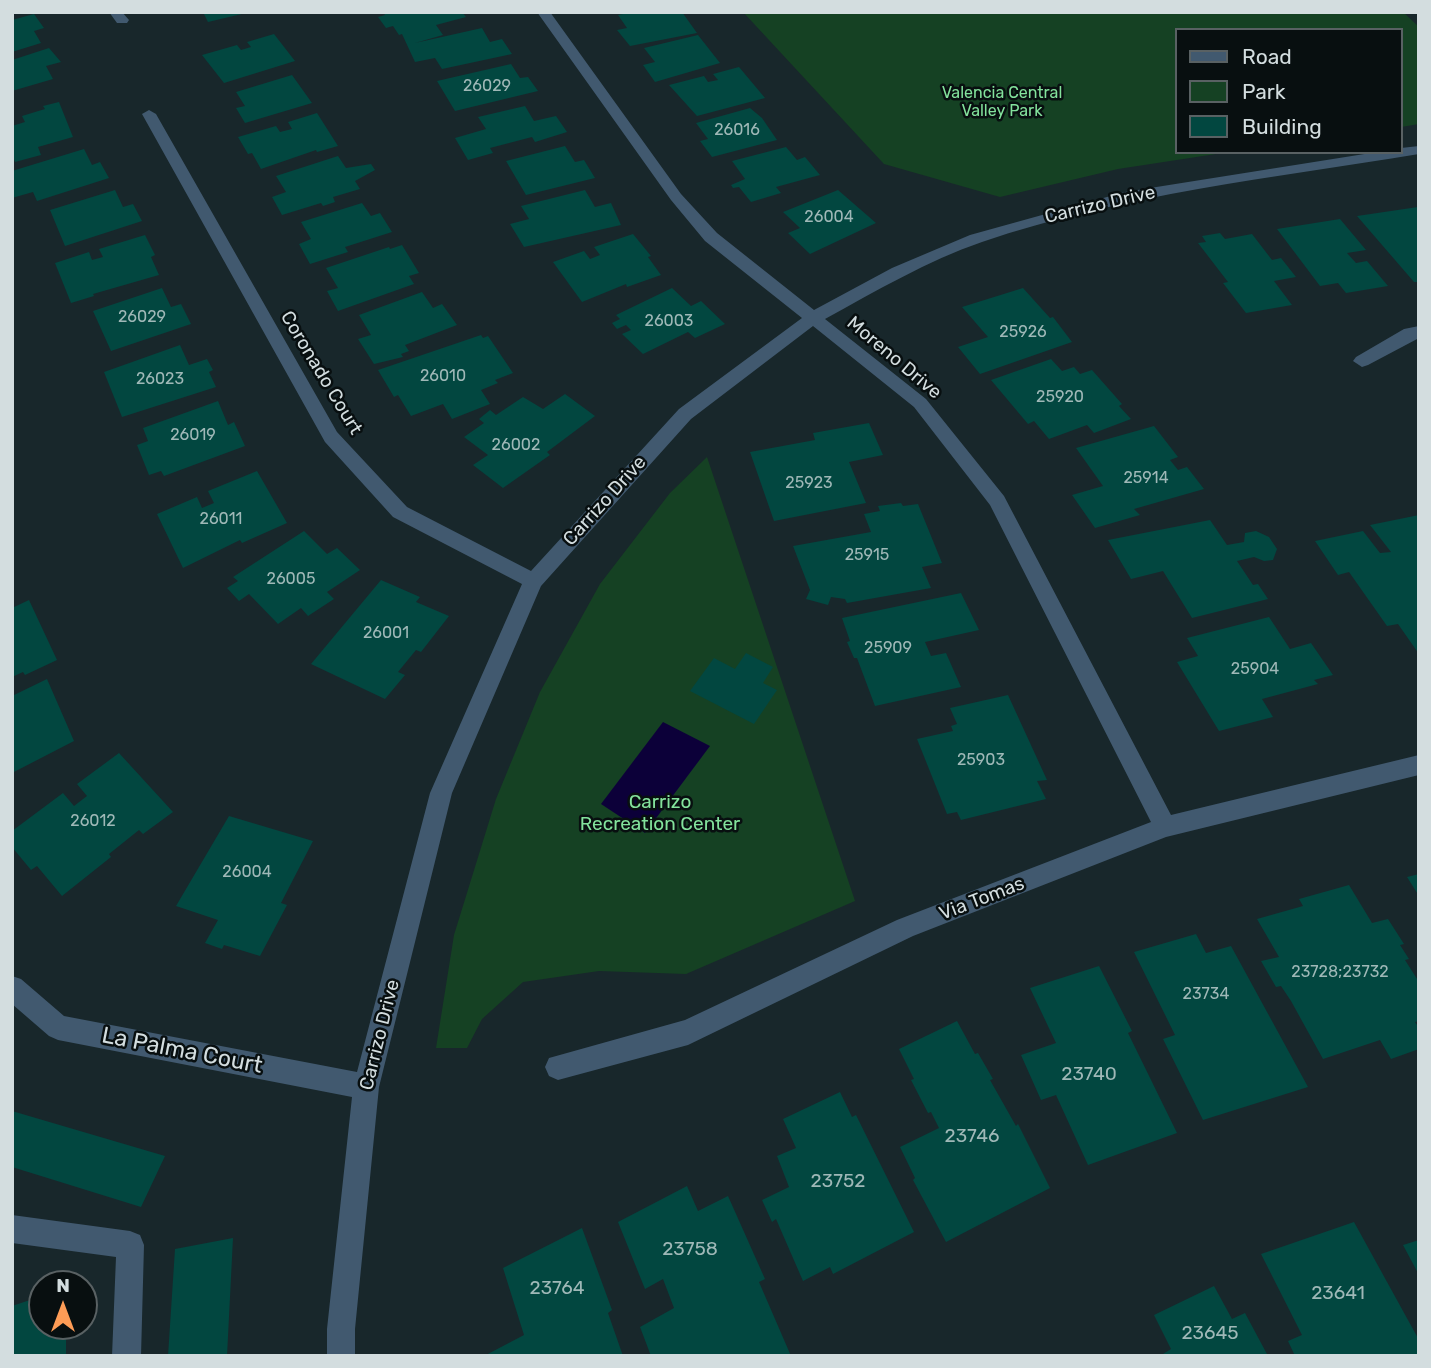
<!DOCTYPE html>
<style>
body{margin:0}
#map{position:relative;width:1431px;height:1368px;overflow:hidden;background:#18272b;font-family:Rubik,sans-serif}
canvas{display:block}
.frame{position:absolute;inset:0;border:14px solid #d3dddf;pointer-events:none}
.legend{position:absolute;left:1175px;top:28px;width:228px;height:126px;box-sizing:border-box;background:#080f10;border:2px solid #596163;margin:0;padding:9px 12px;list-style:none;font-size:21px;color:#d3dddf}
.legend li{display:flex;align-items:center;gap:14px;height:35px}
.legend b{width:35px;border:2px solid #596163}
.north{position:absolute;left:28px;top:1270px;width:70px;height:70px;box-sizing:border-box;background:#080f10;border:2px solid #596163;border-radius:50%;rotate:0deg;font-size:19px;font-weight:700;line-height:28px;text-align:center;color:#d3dddf}
.north::after{content:'';display:block;margin:auto;width:24px;height:32px;background:#fd9c56;clip-path:polygon(50% 0,100% 100%,50% 72%,0 100%)}
</style>
<div id="map">
<canvas width="1431" height="1368"></canvas>
<div class="frame"></div>
<ul class="legend">
<li><b style="height:9px;background:#41596f"></b>Road</li>
<li><b style="height:19px;background:#154123"></b>Park</li>
<li><b style="height:19px;background:#024740"></b>Building</li>
</ul>
<div class="north">N</div>
</div>
<script>
const context = document.querySelector('canvas').getContext('2d');
context.lineJoin = 'round';
function paint(path, color) { context.fillStyle = color; context.fill(path, 'evenodd'); }
function label(font, color, halo, rows, align = 'center') {
  context.font = font + ' Rubik,sans-serif'; context.lineWidth = 5; context.setLineDash([]); context.textBaseline = 'middle'; context.strokeStyle = halo; context.fillStyle = color; for (const [text, x, y, turn = 0] of rows) {
    context.save(); context.translate(x, y); context.rotate((+turn || 0) * Math.PI / 180); context.textAlign = isNaN(turn) ? turn : align; if (halo) context.strokeText(text, 0, 0); context.fillText(text, 0, 0); context.restore();
  }
}
paint(new Path2D(`
 M743,12H1403L1419,27V124L1401,127V30H1177V152H1229L1118,169L1000,197L884,164Z
 M707,457L855,901L686,974L599,971L523,982L482,1019L467,1048H436L454,935L496,799L540,692L600,584L670,493Z`), '#154123');
paint(new Path2D(`
 M663,722L710,746L645,833L601,804Z`), '#0c0039');
paint(new Path2D(`
 M203,12H246V13L208,22Z
 M383,12H462L466,17L436,25L443,35L415,43L482,28L490,42L502,39L512,54L442,69L435,58L415,62L402,34L399,35L393,26L386,28L378,17L385,15Z
 M632,12H682L697,33L630,46L617,30L627,28L618,15Z
 M34,14L44,28L34,31L41,43L12,52V20Z
 M274,34L295,61L224,83L202,55L237,45L241,50L251,47L247,42Z
 M698,35L720,63L655,82L643,65L655,62L644,48Z
 M49,48L61,62L46,66L53,79L12,91V60Z
 M511,64L520,78L528,77L538,91L455,111L437,81Z
 M739,67L765,98L697,116L669,85L704,76L708,82L718,80L713,74Z
 M292,75L312,103L245,123L236,108L245,106L236,92Z
 M59,102L73,137L38,147L41,155L15,162L12,154V126L25,122L22,116L45,109L43,106Z
 M525,106L534,121L556,116L567,132L535,142L532,137L490,148L493,153L468,160L455,138L486,129L478,117Z
 M750,108L762,118L777,140L712,157L700,141L708,139L696,123Z
 M317,113L338,146L317,152L316,150L261,169L252,153L248,154L238,137L276,126L280,132L292,129L288,122Z
 M565,146L575,162L584,160L595,178L526,195L506,161Z
 M786,147L797,160L805,157L820,175L776,187L781,193L751,202L739,187L733,188L731,185L745,179L732,161Z
 M84,149L92,165L100,162L109,178L37,201L33,192L12,198V171Z
 M338,156L346,168L371,164L375,170L355,181L360,189L333,197L335,202L323,206L321,203L282,215L272,197L286,192L276,176Z
 M115,190L123,207L133,204L142,221L65,246L50,210Z
 M585,190L595,207L611,203L621,225L524,247L510,224L529,219L521,206Z
 M838,190L876,223L810,254L788,233L800,228L783,212Z
 M362,203L371,216L380,213L392,232L345,247L348,252L310,264L299,244L311,239L301,222Z
 M1418,207L1419,282H1414L1357,216Z
 M1340,219L1366,250L1347,253L1356,263L1367,261L1388,286L1346,293L1338,283L1320,286L1277,229Z
 M1220,233L1225,239L1252,234L1272,260L1281,258L1296,277L1274,281L1292,305L1246,313L1223,283L1228,282L1198,243L1206,242L1202,236Z
 M633,234L651,256L648,257L661,275L627,287L626,284L582,302L553,262L584,251L590,259L600,255L594,247Z
 M145,235L155,255L151,257L159,275L93,294L94,296L71,303L55,263L89,252L92,260L103,257L99,249Z
 M402,245L419,273L409,276L414,284L338,311L327,291L338,288L326,268L389,247L390,249Z
 M162,288L171,307L181,304L191,324L111,351L93,311Z
 M672,288L691,306L701,301L725,324L695,338L688,332L643,354L622,334L631,330L626,325L617,329L612,323L620,319L616,315Z
 M1023,288L1050,318L1053,317L1072,342L980,374L958,347L988,337L962,307Z
 M422,292L433,308L442,304L457,325L405,345L409,351L401,354L403,357L374,364L358,339L371,335L359,315Z
 M481,335L483,338L488,336L513,373L495,380L498,383L481,390L490,404L452,419L443,404L411,416L398,395L394,397L378,370Z
 M180,345L189,365L207,359L213,370L209,372L216,387L122,417L104,372Z
 M1051,359L1062,371L1074,367L1080,374L1092,370L1122,404L1119,406L1131,419L1094,433L1087,425L1049,439L1034,421L1028,424L991,380Z
 M565,394L595,416L547,452L550,455L503,488L473,465L488,455L464,437L484,423L479,419L490,410L496,415L523,397L543,409Z
 M218,401L228,425L234,422L245,446L164,476L161,471L149,475L137,445L148,441L143,428Z
 M869,423L883,455L849,462L866,503L774,521L750,452L815,440L813,433Z
 M1154,426L1178,457L1170,460L1178,470L1187,467L1204,489L1134,509L1140,515L1095,528L1072,495L1103,486L1076,448Z
 M257,471L287,523L242,543L240,540L183,568L157,514L197,497L202,508L214,503L208,491Z
 M901,503L903,506L918,504L942,563L922,567L931,588L847,603L845,599L831,597L828,605L806,599L810,590L793,546L871,532L864,514L880,511L878,506Z
 M1419,515V654L1398,624L1387,626L1349,572L1338,575L1315,541L1363,531L1380,553L1391,552L1370,525Z
 M1210,520L1227,545L1244,542L1245,533L1256,531L1269,537L1277,549L1273,560L1264,561L1254,557L1237,561L1253,585L1258,584L1268,599L1192,618L1163,571L1131,579L1108,540Z
 M304,531L327,554L337,548L360,570L327,592L334,599L308,616L301,608L278,624L249,594L239,601L227,588L238,581L233,577Z
 M381,580L420,597L416,602L449,616L421,652L416,650L398,672L405,675L385,699L311,664Z
 M961,593L979,630L925,642L931,656L946,653L961,687L875,706L857,658H854L847,642L850,641L842,618Z
 M29,600L57,660L25,675L23,672L12,677V608Z
 M1269,617L1290,649L1311,643L1333,675L1314,680L1318,684L1262,699L1273,717L1219,731L1177,662L1198,656L1187,638Z
 M746,653L773,667L763,683L777,690L754,724L690,691L714,658L735,669Z
 M47,679L74,741L12,773V696Z
 M1008,695L1047,780L1037,781L1046,799L961,820L957,812L947,814L917,739L953,731L951,726L957,724L950,708Z
 M119,753L173,812L143,834L139,830L109,854L111,857L62,896L37,866L31,870L12,847V831L63,793L74,806L87,796L77,784Z
 M229,816L313,841L281,903L287,905L260,956L224,945L222,949L205,943L218,920L176,906Z
 M1419,874V896L1407,877Z
 M1349,885L1372,923L1388,919L1404,944L1400,945L1409,959L1405,960L1419,982V1021L1415,1022L1419,1028V1049L1391,1059L1380,1040L1323,1059L1291,1001L1281,986L1276,987L1261,961L1279,957L1257,919L1303,906L1299,899Z
 M1196,934L1206,953L1231,946L1308,1087L1203,1120L1163,1039L1175,1035L1134,952Z
 M1099,966L1132,1031L1128,1033L1177,1133L1088,1165L1056,1095L1041,1100L1021,1055L1056,1043L1030,988Z
 M957,1021L975,1054L978,1053L993,1079L990,1080L1016,1126L1018,1124L1050,1188L946,1242L913,1180L915,1178L900,1147L939,1128L931,1112L928,1113L911,1080L914,1079L899,1049Z
 M840,1092L852,1117L856,1115L914,1232L833,1274L830,1267L803,1281L776,1219L772,1222L762,1200L789,1187L777,1156L796,1148L783,1119Z
 M12,1111L165,1156L141,1207L12,1167Z
 M687,1186L698,1211L728,1196L765,1279L759,1282L791,1356H651L640,1327L674,1308L663,1279L645,1289L618,1222Z
 M1354,1222L1419,1340V1356H1295L1288,1341L1302,1335L1261,1254Z
 M582,1228L612,1310L608,1313L623,1356H484L524,1335L503,1268Z
 M233,1238L227,1356H168L175,1249Z
 M1419,1240V1275L1403,1245Z
 M1214,1286L1232,1319L1245,1313L1268,1356H1164L1163,1354L1171,1349L1154,1315Z
 M42,1296V1326H66V1356H12V1306Z`), '#024740');
paint(new Path2D(`
 M109,12H122L129,20L127,23H117Z
 M537,12H550L681,194L717,233L814,310L892,268L970,235L1125,192L1377,152H1401V148L1419,146V154C1272,178 1123,194 982,242C927,261 876,291 825,319L926,399L1004,496L1171,815L1419,755V775L1166,837L913,936L688,1045L558,1080L549,1076L545,1067L549,1058L685,1020L897,920L1151,822L990,505L914,407L813,326L691,419L541,586L452,793L379,1087L355,1329V1356H327V1329L352,1097L58,1040L49,1036L12,1004V976L21,979L64,1016L357,1072L430,793L522,584L393,517L325,442L142,114L149,110L156,114L337,432L407,507L531,571L679,409L802,318L705,241L671,200Z
 M1419,326V338L1368,365L1362,367L1353,361L1356,357L1404,329Z
 M12,1215L130,1231L140,1235L144,1245L141,1356H112L116,1257L12,1243Z`), '#41596f');
label('16px', '#9fb8b7', null, [
 ["26029",487,86],
 ["26016",737,130],
 ["26004",829,217],
 ["26029",142,317],
 ["26003",669,321],
 ["25926",1023,332],
 ["26010",443,376],
 ["26023",160,379],
 ["25920",1060,397],
 ["26019",193,435],
 ["26002",516,445],
 ["25914",1146,478],
 ["25923",809,483],
 ["26011",221,519],
 ["25915",867,555],
 ["26005",291,579],
 ["26001",386,633],
 ["25909",888,648],
 ["25904",1255,669],
 ["25903",981,760],
 ["26012",93,821],
 ["26004",247,872],
 ["23728;23732",1340,972],
 ["23734",1206,994]
]);
label('16px', '#83e29c', '#080f10', [
 ["Valencia Central",1002,93],
 ["Valley Park",1002,111]
]);
label('19px', '#d3dddf', '#080f10', [
 ["Carrizo Drive",1100,205,-13],
 ["Moreno Drive",894,358,40],
 ["Coronado Court",321,373,59],
 ["Carrizo Drive",605,501,-48],
 ["Via Tomas",982,899,-21],
 ["Carrizo Drive",380,1035,-76]
]);
label('19px', '#83e29c', '#080f10', [
 ["Carrizo",660,803],
 ["Recreation Center",660,825]
]);
label('19px', '#9fb8b7', null, [
 ["23740",1089,1075],
 ["23746",972,1137],
 ["23752",838,1182],
 ["23758",690,1250],
 ["23764",557,1289],
 ["23641",1338,1294],
 ["23645",1210,1334]
]);
label('23px', '#d3dddf', '#080f10', [
 ["La Palma Court",182,1051,11]
]);
</script>
